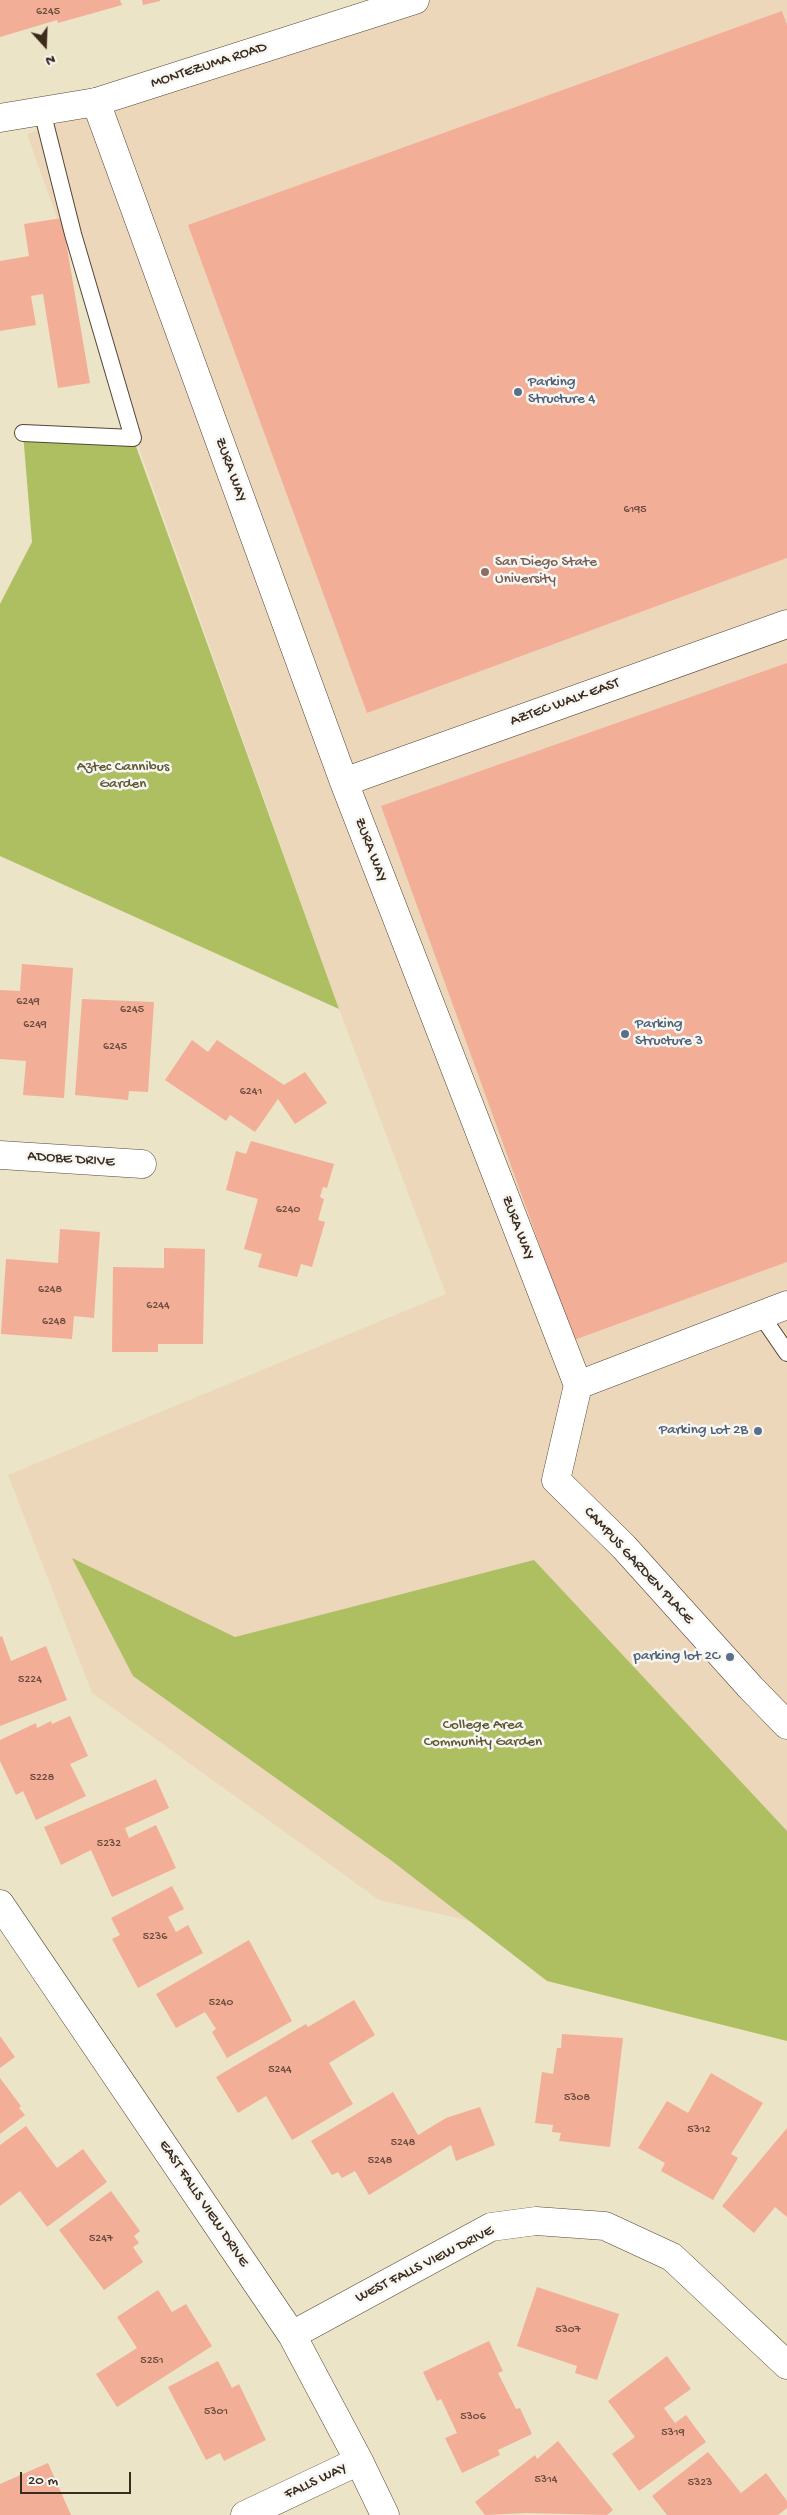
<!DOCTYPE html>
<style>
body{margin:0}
#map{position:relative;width:787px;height:2515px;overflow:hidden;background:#ebe4c6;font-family:"Gochi Hand",sans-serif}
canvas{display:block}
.north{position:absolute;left:20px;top:20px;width:50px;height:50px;-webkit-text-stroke:4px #f6f6f2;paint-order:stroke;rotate:160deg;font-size:14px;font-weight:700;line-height:20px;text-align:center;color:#3b2a1e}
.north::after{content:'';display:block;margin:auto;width:18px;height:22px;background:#3b2a1e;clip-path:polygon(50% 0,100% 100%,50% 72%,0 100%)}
.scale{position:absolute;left:20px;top:2472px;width:111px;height:22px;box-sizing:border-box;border:2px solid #3b2a1e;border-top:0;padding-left:6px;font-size:15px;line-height:18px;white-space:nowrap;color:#3b2a1e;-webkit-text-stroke:4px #f6f6f2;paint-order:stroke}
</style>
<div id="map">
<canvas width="787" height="2515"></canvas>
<div class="north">N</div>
<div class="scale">20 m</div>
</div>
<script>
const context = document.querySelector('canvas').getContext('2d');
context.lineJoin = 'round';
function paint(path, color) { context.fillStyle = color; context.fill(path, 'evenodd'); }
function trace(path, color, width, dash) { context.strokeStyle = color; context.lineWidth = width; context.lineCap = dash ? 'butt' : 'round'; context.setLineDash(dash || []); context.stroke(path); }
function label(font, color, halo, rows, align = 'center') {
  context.font = font + ' "Gochi Hand",sans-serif'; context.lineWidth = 5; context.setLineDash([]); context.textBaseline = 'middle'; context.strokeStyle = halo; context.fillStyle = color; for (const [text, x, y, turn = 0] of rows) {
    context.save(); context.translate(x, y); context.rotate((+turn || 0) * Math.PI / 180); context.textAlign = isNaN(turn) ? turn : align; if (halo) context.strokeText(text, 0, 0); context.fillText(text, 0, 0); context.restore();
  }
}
paint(new Path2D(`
 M428,0H787V2003L734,1982L379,1900L92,1693L8,1475L446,1294L339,1009L27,134Z`), '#edd7bb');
paint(new Path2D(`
 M23,433L133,438L339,1009L0,856V604L32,542Z
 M72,1558L235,1637L534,1560L787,1831V2041L547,1981L392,1861L133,1676Z`), '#aebf62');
paint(new Path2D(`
 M0,0H120L122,5L58,23L57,20L0,37Z
 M142,0H160V1L143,5Z
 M782,11L787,25V558L367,713L188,225Z
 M62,218L90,383L58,388L43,294L31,296L36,325L0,331V261L29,256L24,224Z
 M787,663V1262L574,1340L381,806Z
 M22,964L73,968L64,1098L23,1095L26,1061L0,1059V990L20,991Z
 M82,999L154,1002L148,1092L129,1091L128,1100L75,1095Z
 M192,1040L208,1052L217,1040L284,1085L305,1072L327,1103L295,1124L278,1099L255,1132L230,1115L226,1121L165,1080Z
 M251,1141L334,1164L327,1188L323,1187L320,1197L324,1199L318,1220L325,1222L312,1267L301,1264L297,1277L258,1267L262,1254L244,1249L258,1199L226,1190L236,1151L246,1154Z
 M60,1229L100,1232L94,1318L74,1316L72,1339L1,1334L6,1259L58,1263Z
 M164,1248L205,1249L203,1344H158V1352H112L113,1267L164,1268Z
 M2,1636L11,1661L46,1646L67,1700L0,1726V1637Z
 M70,1716L88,1756L70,1764L86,1796L36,1820L23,1791L16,1795L0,1761V1740L36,1723L37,1728L51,1721L52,1724Z
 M156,1779L169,1808L125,1828L129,1838L156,1825L176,1868L112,1897L91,1850L61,1865L44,1827Z
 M172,1886L184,1909L168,1917L176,1932L188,1925L203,1953L138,1988L112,1939L120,1935L111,1918Z
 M249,1940L292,2021L227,2058L212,2032L216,2029L205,2012L176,2028L156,1994Z
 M354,2000L375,2035L329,2063L353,2104L292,2140L266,2096L238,2113L216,2077L306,2024L308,2027Z
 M562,2034L623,2038L610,2147L559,2141L561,2133L552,2132L553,2125L535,2123L542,2072L553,2074L557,2048H561Z
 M0,2036L15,2057L0,2068Z
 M711,2073L763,2103L731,2154L738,2158L713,2200L661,2171L665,2163L638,2148L667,2101L688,2113Z
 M0,2078L21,2106L19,2108L25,2115L0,2134Z
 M393,2092L418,2135L446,2118L480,2107L495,2145L456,2161L451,2145L369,2195L355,2171L342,2178L338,2172L332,2175L311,2141Z
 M26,2126L57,2168L83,2149L107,2182L47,2227L20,2191L0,2206V2145Z
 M787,2128V2217L775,2207L754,2233L722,2206Z
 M111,2191L140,2231L134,2236L139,2243L133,2247L143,2262L104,2290L59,2230Z
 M537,2287L619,2314L597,2380L575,2373L577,2366L517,2346Z
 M158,2290L172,2312L186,2304L212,2346L117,2407L96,2374L137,2348L117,2317Z
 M489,2341L503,2371L498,2373L516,2409L520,2408L532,2434L498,2450L500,2455L462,2473L445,2438L457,2433L441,2399L437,2401L423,2372Z
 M667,2356L691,2389L664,2408L675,2423L686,2415L706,2442L639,2491L612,2454L635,2437L608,2401Z
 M218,2361L232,2388L239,2384L266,2440L224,2461L220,2453L206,2460L168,2387Z
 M558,2441L613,2510L607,2515L526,2513L485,2515L475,2502L535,2455L537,2459Z
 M708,2452L741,2493L766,2473L787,2501V2508L778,2515H667L652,2496Z
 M48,2463L71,2515H0V2484Z`), '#f3ae98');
const lane = new Path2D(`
 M23,433L133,438L73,234L42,111
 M761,1315L787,1353`);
const street = new Path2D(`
 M96,102L344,782L578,1385L787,1305
 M344,782L787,624
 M0,1155L142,1164
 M578,1385L556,1480L624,1547L751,1688L787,1725
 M0,1904L292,2335L359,2461L385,2515
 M292,2335L491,2227L536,2221L605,2226L672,2257L787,2365
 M245,2515L359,2461`);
const primary = new Path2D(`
 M0,118L96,102L415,0`);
trace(lane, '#554637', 18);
trace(street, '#554637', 29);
trace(primary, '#554637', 29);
trace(lane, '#fff', 16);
trace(street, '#fff', 28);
trace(primary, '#fff', 28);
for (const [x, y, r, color] of [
 [518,392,5,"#5c6f8a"],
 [485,572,5,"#8d6e63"],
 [625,1034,5,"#5c6f8a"],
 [758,1431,5,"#5c6f8a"],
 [730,1657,5,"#5c6f8a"]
]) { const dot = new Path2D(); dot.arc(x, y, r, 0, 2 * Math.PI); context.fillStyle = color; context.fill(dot); trace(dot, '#f6f6f2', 2); }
label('12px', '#694b3c', null, [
 ["6245",48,12],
 ["6195",635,510],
 ["6249",28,1002],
 ["6245",132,1010],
 ["6249",35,1025],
 ["6245",115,1047],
 ["6241",251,1092],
 ["6240",288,1210],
 ["6248",50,1290],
 ["6244",158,1306],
 ["6248",54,1322],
 ["5224",30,1680],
 ["5228",42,1778],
 ["5232",109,1844],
 ["5236",155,1937],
 ["5240",221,2003],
 ["5244",280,2070],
 ["5308",577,2098],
 ["5312",699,2130],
 ["5248",403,2143],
 ["5248",380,2161],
 ["5247",101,2239],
 ["5307",568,2330],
 ["5251",152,2361],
 ["5301",216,2412],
 ["5306",473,2417],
 ["5319",673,2433],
 ["5314",546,2480],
 ["5323",700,2483]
]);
label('15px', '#3b2a1e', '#f6f6f2', [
 ["MONTEZUMA ROAD",209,66,-18],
 ["ZURA WAY",230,470,70],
 ["AZTEC WALK EAST",565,703,-20],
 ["ZURA WAY",370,850,69],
 ["ADOBE DRIVE",71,1160,4],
 ["ZURA WAY",517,1228,69],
 ["CAMPUS GARDEN PLACE",638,1566,47],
 ["EAST FALLS VIEW DRIVE",203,2204,56],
 ["WEST FALLS VIEW DRIVE",425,2265,-27],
 ["FALLS WAY",316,2482,-25]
]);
label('15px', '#4e5e75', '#f6f6f2', [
 ["Parking",528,383],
 ["Structure 4",528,400],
 ["Parking",635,1025],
 ["Structure 3",635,1042],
 ["Parking Lot 2B",748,1431,"right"],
 ["parking lot 2C",720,1657,"right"]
], 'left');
label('15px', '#785e54', '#f6f6f2', [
 ["San Diego State",495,563],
 ["University",495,580]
], 'left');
label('15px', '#5e5732', '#f6f6f2', [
 ["Aztec Cannibus",123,768],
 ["Garden",123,785],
 ["College Area",483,1726],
 ["Community Garden",483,1743]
]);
</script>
